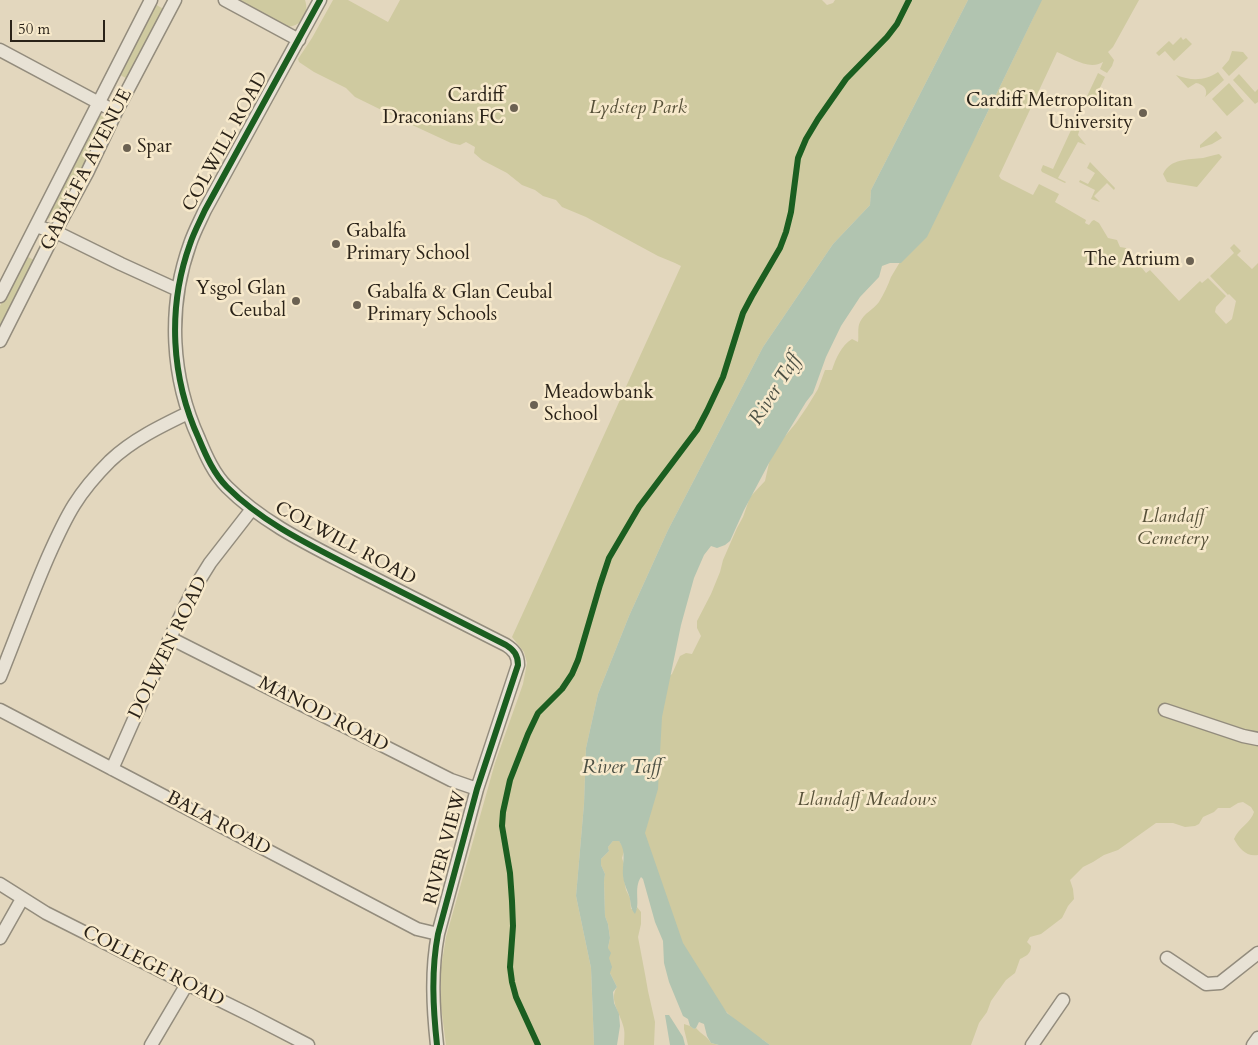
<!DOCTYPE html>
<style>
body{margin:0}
#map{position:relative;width:1258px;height:1045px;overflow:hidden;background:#e3d7be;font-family:Cardo,serif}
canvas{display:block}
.scale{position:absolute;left:10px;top:20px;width:95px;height:22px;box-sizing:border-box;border:2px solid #2a2218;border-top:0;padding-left:6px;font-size:15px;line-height:18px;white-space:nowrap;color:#2a2218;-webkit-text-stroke:4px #f7e9cb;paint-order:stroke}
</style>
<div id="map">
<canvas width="1258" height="1045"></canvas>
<div class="scale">50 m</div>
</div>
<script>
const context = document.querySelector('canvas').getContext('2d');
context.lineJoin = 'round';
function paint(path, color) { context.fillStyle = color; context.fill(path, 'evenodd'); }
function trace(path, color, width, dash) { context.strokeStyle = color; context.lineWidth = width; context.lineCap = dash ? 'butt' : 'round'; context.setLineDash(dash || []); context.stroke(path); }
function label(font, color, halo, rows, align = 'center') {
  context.font = font + ' Cardo,serif'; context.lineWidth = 5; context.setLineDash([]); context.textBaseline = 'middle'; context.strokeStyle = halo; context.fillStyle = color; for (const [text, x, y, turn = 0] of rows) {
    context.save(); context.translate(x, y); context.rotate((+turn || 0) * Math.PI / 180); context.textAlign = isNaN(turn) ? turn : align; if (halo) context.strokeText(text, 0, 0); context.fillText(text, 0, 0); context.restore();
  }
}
paint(new Path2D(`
 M235,0H305C310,15 301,27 285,27Z
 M333,0H348L388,22L400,0H822L827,5L833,3L835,0H968L871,190L870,205L833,244L763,347L668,530L629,616L598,694L586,748L584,804L576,896L591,968L594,1045H446L441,1006V968L446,937L495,763L523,684L527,663L524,652L512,637L681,266L675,263L658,256L586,217L562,207L556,200L543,196L535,190L522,185L507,173L482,160L474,153L475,147L466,142L460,145L451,143L410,124L355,97L346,88L314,72L299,62L298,59L312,38Z
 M1028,0H1139L1113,47L1108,52L1114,60L1112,66L1107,73L1100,69L1103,62C1089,71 1070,57 1057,52L999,176L1001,179L1033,195L1039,184L1059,194L1055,202L1086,220L1085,223L1089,225L1092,221L1094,220L1099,223L1108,238L1117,240L1120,247L1126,248L1146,273L1150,270L1179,301L1200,281L1202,283L1208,278L1226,296L1216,307L1215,312L1226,324L1232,319L1236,301L1229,294L1228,295L1210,276L1234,253L1230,248L1234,244L1241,251L1237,255L1252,269L1258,263V855C1246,857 1239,848 1234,839C1238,828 1251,823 1254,812L1251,807L1243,802L1238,803L1230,808H1218L1214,812L1203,817L1199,824L1195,826L1185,827L1173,823H1156L1118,850L1104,855L1093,862L1083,867L1070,880L1073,889L1074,899L1068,906L1062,918L1041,934L1030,937L1027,942L1031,946C1031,954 1026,956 1020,959L1015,973L1006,980L991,1001L987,1012L979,1023L971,1045H770L762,1039L751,1036L696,982L642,838L667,677L672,674L680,656L686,653L692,654L701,636L697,628V621L711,594L720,572L723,560L737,528L743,517L750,497L765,481L769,463L776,447L796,423L807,407L818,389L825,370H832C836,358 841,346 852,339L858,342C859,336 857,328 860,322C864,313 873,310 879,302C884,294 888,285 891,277L979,130L1035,14Z
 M155,4L165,10L128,79L118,74Z
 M1181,37L1183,40L1186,38L1192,44L1174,61L1165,51L1159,56L1156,53L1169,41L1173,45Z
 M1232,51L1243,52L1248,58L1229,76L1222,68L1229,60Z
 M1218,72L1224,80L1205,97C1209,90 1203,84 1196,83L1188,88L1176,75C1191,81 1205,81 1218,72Z
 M1098,73L1105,77L1092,105L1086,107H1082Z
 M1239,74L1255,92L1258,89V102L1255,104L1233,80Z
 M1229,83L1244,101L1227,116L1212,99Z
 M99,115L105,117L107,122L56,220L52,221L49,220L47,215Z
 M1078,115C1084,123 1080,127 1078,135L1086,145L1078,142L1058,178L1066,182L1065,183L1042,172L1041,170L1043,165L1053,169Z
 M1216,131L1222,138L1212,144L1200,148V145Z
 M1219,154L1222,157L1197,187L1167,182L1163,174C1171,158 1188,160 1203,158C1208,157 1213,155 1219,154Z
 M1090,162L1115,188L1114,190L1107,183L1094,196L1100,202L1091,199L1095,190L1079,182L1080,180L1088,184L1095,173L1087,168Z
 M26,256L36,261L0,330V306Z
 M613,841H619L623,847L624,851L622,858L624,864L623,874L626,890L630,898L631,909H637V907L641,912V924L638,937L645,974L648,991L655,1022L654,1045H624C624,1040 625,1034 624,1029C621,1014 608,1000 617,987L610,973L608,948L610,938L608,924L605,916L604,880L605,874L601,865V859L609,851L608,847Z
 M684,1024L690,1026L694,1029L696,1028C702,1035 706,1035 711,1043L719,1045H688L684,1029Z`), '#cfcaa0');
paint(new Path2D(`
 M968,0H1042L927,237L901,263H890L882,266L879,277L860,297L841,326L826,357L813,393L806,402L769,463L744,510L730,541L725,545L717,548L711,546L704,555L694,578L681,625L662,717L658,789L645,833L683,943L727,1013L770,1045H719L711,1043L707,1036L704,1024L699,1022L696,1028L694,1029L690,1026L688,1019L683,1016L669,982L664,963L663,941L655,922L643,879L641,877C633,889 641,903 635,914C631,909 631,906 630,899C628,891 624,885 623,876C622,863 627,852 619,841H613L608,847L609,851L601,859V865L605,874L604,881L605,916L608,924L610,938L608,948L611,953L609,958L612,967L610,973L617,987L613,992L614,1003L619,1014L620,1026L617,1045H594L591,968L576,896L584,804L586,748L598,694L629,616L668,530L763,347L833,244L870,205L871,190Z
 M665,1015H669L683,1037L685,1045H670Z`), '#b1c4b0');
const minor = new Path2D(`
 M225,0L299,40
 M320,0L205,210C200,221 194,232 190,244C167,308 171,378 199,439C206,456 214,474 227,487C264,524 312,546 358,570C407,595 456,620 506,645C514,650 518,655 518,665L477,789L438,934C431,971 433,1008 437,1045
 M0,50L116,112
 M36,226L60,234L121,264L178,290
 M0,296L151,0
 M0,341L55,232L87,173L116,112L175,0
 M170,638L451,780L477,789
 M0,677C16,637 31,596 48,557C56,539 64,521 74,505C84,489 97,474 110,461C132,440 161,426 188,413
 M0,710L417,929L438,934
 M1165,710L1243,736L1258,739
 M112,769L170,638L192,592L210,563L252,509
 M0,884L46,913L187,984L250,1015L308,1045
 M0,938L22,899
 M1167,958L1206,984L1220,983L1258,953
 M151,1045L187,984
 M1032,1045L1063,1000
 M1253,1045L1258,1038`);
trace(minor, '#938c7d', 15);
trace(minor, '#e8e2d5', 12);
trace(new Path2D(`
 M320,0L205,210C200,221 194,232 190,244C167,308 171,378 199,439C206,456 214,474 227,487C264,524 312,546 358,570C407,595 456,620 506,645C514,650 518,655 518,665L477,789L438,934C431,971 433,1008 437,1045
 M538,1045L516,997L512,982L510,967L513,926L512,901L510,873L502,826L503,812L510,780L528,734L538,713L562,689L572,674L578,660L600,585L609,558L639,507L697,430L707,411L723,377L743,313L752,296L780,248L786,232L791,212L798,158L806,139L818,119L846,79L887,37L897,24L909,0`), '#1b5e20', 6);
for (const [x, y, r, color] of [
 [514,108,5,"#6b6152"],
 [1143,113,5,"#6b6152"],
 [127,148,5,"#6b6152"],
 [336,244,5,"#6b6152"],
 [1190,261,5,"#6b6152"],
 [296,301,5,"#6b6152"],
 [357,305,5,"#6b6152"],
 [534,405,5,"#6b6152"]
]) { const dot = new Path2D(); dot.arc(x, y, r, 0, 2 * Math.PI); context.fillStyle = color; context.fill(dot); trace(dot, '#f7e9cb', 2); }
label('19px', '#2a2218', '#f7e9cb', [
 ["Cardiff",504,97],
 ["Draconians FC",504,119],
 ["Cardiff Metropolitan",1133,102],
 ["University",1133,124],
 ["Spar",137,148,"left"],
 ["Gabalfa",346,233,"left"],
 ["Primary School",346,255,"left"],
 ["The Atrium",1180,261],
 ["Ysgol Glan",286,290],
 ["Ceubal",286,312],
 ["Gabalfa & Glan Ceubal",367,294,"left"],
 ["Primary Schools",367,316,"left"],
 ["Meadowbank",544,394,"left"],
 ["School",544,416,"left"]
], 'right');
label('italic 19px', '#575139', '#f7e9cb', [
 ["Lydstep Park",638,109],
 ["Llandaff",1173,518],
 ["Cemetery",1173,540],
 ["Llandaff Meadows",867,801]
]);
label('19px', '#2a2218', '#f7e9cb', [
 ["COLWILL ROAD",226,142,-61],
 ["GABALFA AVENUE",87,170,-63],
 ["COLWILL ROAD",345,544,28],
 ["DOLWEN ROAD",169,648,-64],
 ["MANOD ROAD",323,715,27],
 ["BALA ROAD",218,824,28],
 ["RIVER VIEW",446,848,-75],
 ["COLLEGE ROAD",153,967,27]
]);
label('italic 20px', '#4c5044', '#f7e9cb', [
 ["River Taff",776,390,-58],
 ["River Taff",622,768]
]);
</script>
